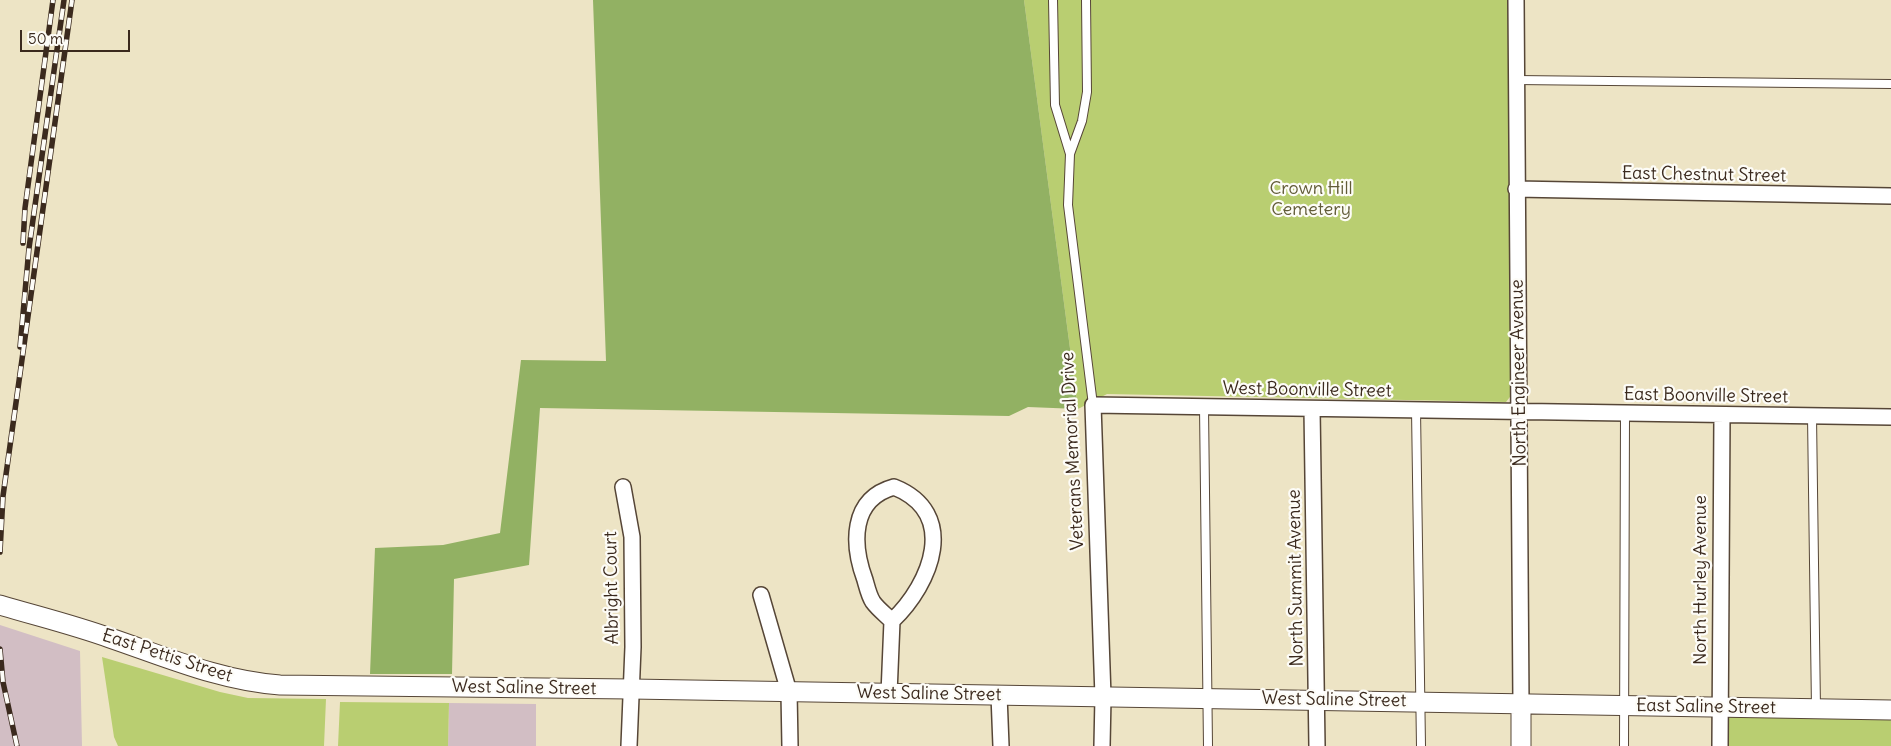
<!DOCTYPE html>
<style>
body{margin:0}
#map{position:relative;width:1891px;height:746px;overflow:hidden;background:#ede4c5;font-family:Delius,sans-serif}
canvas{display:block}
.scale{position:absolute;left:20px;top:30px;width:110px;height:22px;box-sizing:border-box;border:2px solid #3b2a1e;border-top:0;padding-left:6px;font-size:15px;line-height:18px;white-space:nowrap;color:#3b2a1e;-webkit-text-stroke:4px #fdfcf7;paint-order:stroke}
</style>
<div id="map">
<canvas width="1891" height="746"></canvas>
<div class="scale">50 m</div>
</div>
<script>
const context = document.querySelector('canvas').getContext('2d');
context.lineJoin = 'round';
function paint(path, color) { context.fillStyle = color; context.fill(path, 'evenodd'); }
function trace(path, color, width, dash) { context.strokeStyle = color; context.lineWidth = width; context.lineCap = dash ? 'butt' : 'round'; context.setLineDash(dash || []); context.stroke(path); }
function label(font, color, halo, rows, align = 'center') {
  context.font = font + ' Delius,sans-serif'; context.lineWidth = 4.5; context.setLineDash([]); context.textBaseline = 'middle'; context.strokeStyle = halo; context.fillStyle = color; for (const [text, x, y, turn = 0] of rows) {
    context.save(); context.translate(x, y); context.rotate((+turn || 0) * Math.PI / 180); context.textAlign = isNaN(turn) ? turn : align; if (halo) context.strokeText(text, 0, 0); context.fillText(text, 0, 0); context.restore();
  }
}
paint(new Path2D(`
 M0,625L80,651L82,746H0Z
 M449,703L536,704V746H448Z`), '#d2bec4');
paint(new Path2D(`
 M1024,0H1510L1513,393L1506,402L1107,394L1078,409Z
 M102,657L220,692L248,698L326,699L324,746H118L114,737Z
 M340,702L449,703L448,746H338Z
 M1729,715L1889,718L1891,721V746H1726V723Z`), '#b9ce71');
paint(new Path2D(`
 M593,0H1024L1078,409L1028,407L1009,416L540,408L529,565L454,579L452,674H370L375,548L443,545L500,533L521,360L606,361Z`), '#92b163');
const service = new Path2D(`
 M1053,0L1055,105L1070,154
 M1086,0L1087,92L1082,121L1070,154L1068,205L1093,405
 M1516,80L1891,84
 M1204,407L1208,746
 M1416,410L1421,746
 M1812,416L1816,709
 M1624,746L1625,413`);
const minor = new Path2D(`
 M1516,0L1521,704
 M1516,189L1891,196
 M1312,409L1317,746
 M623,487L632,537L633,647L629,746
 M894,487C959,513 932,583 892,621C886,615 878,609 873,602C869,596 867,587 865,580C852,545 850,499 894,487Z
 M761,595L789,692L790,746
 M889,694L892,621
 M999,695L1001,746
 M1102,746L1103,697L1093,405L1891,417
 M1720,746L1722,415`);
const tertiary = new Path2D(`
 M0,605C37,616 74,625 110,638C166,657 221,681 280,685L631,689L1891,710
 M1521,704V746`);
trace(service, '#564637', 10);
trace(minor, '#564637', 18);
trace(tertiary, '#564637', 21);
trace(service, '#fff', 8);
trace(minor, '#fff', 15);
trace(tertiary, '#fff', 19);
const rail = new Path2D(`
 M23,243L25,208L53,0
 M20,347L29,248L64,0
 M0,552L3,496L72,0
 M0,649L3,682L17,746`);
trace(rail, '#3b2a1e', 5.5);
trace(rail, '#fdfcf7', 4, [11]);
label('18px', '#3b2a1e', '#fdfcf7', [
 ["East Chestnut Street",1704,175,1],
 ["North Engineer Avenue",1519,373,-91],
 ["West Boonville Street",1307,390,1],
 ["East Boonville Street",1706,396,1],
 ["Veterans Memorial Drive",1073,451,-93],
 ["North Summit Avenue",1296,578,-91],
 ["North Hurley Avenue",1701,580,-90],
 ["Albright Court",612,588,-91],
 ["East Pettis Street",167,656,18],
 ["West Saline Street",524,688,1],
 ["West Saline Street",929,694,1],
 ["West Saline Street",1334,700,1],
 ["East Saline Street",1706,707,1]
]);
label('18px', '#615b37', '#fdfcf7', [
 ["Crown Hill",1311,189],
 ["Cemetery",1311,210]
]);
</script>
